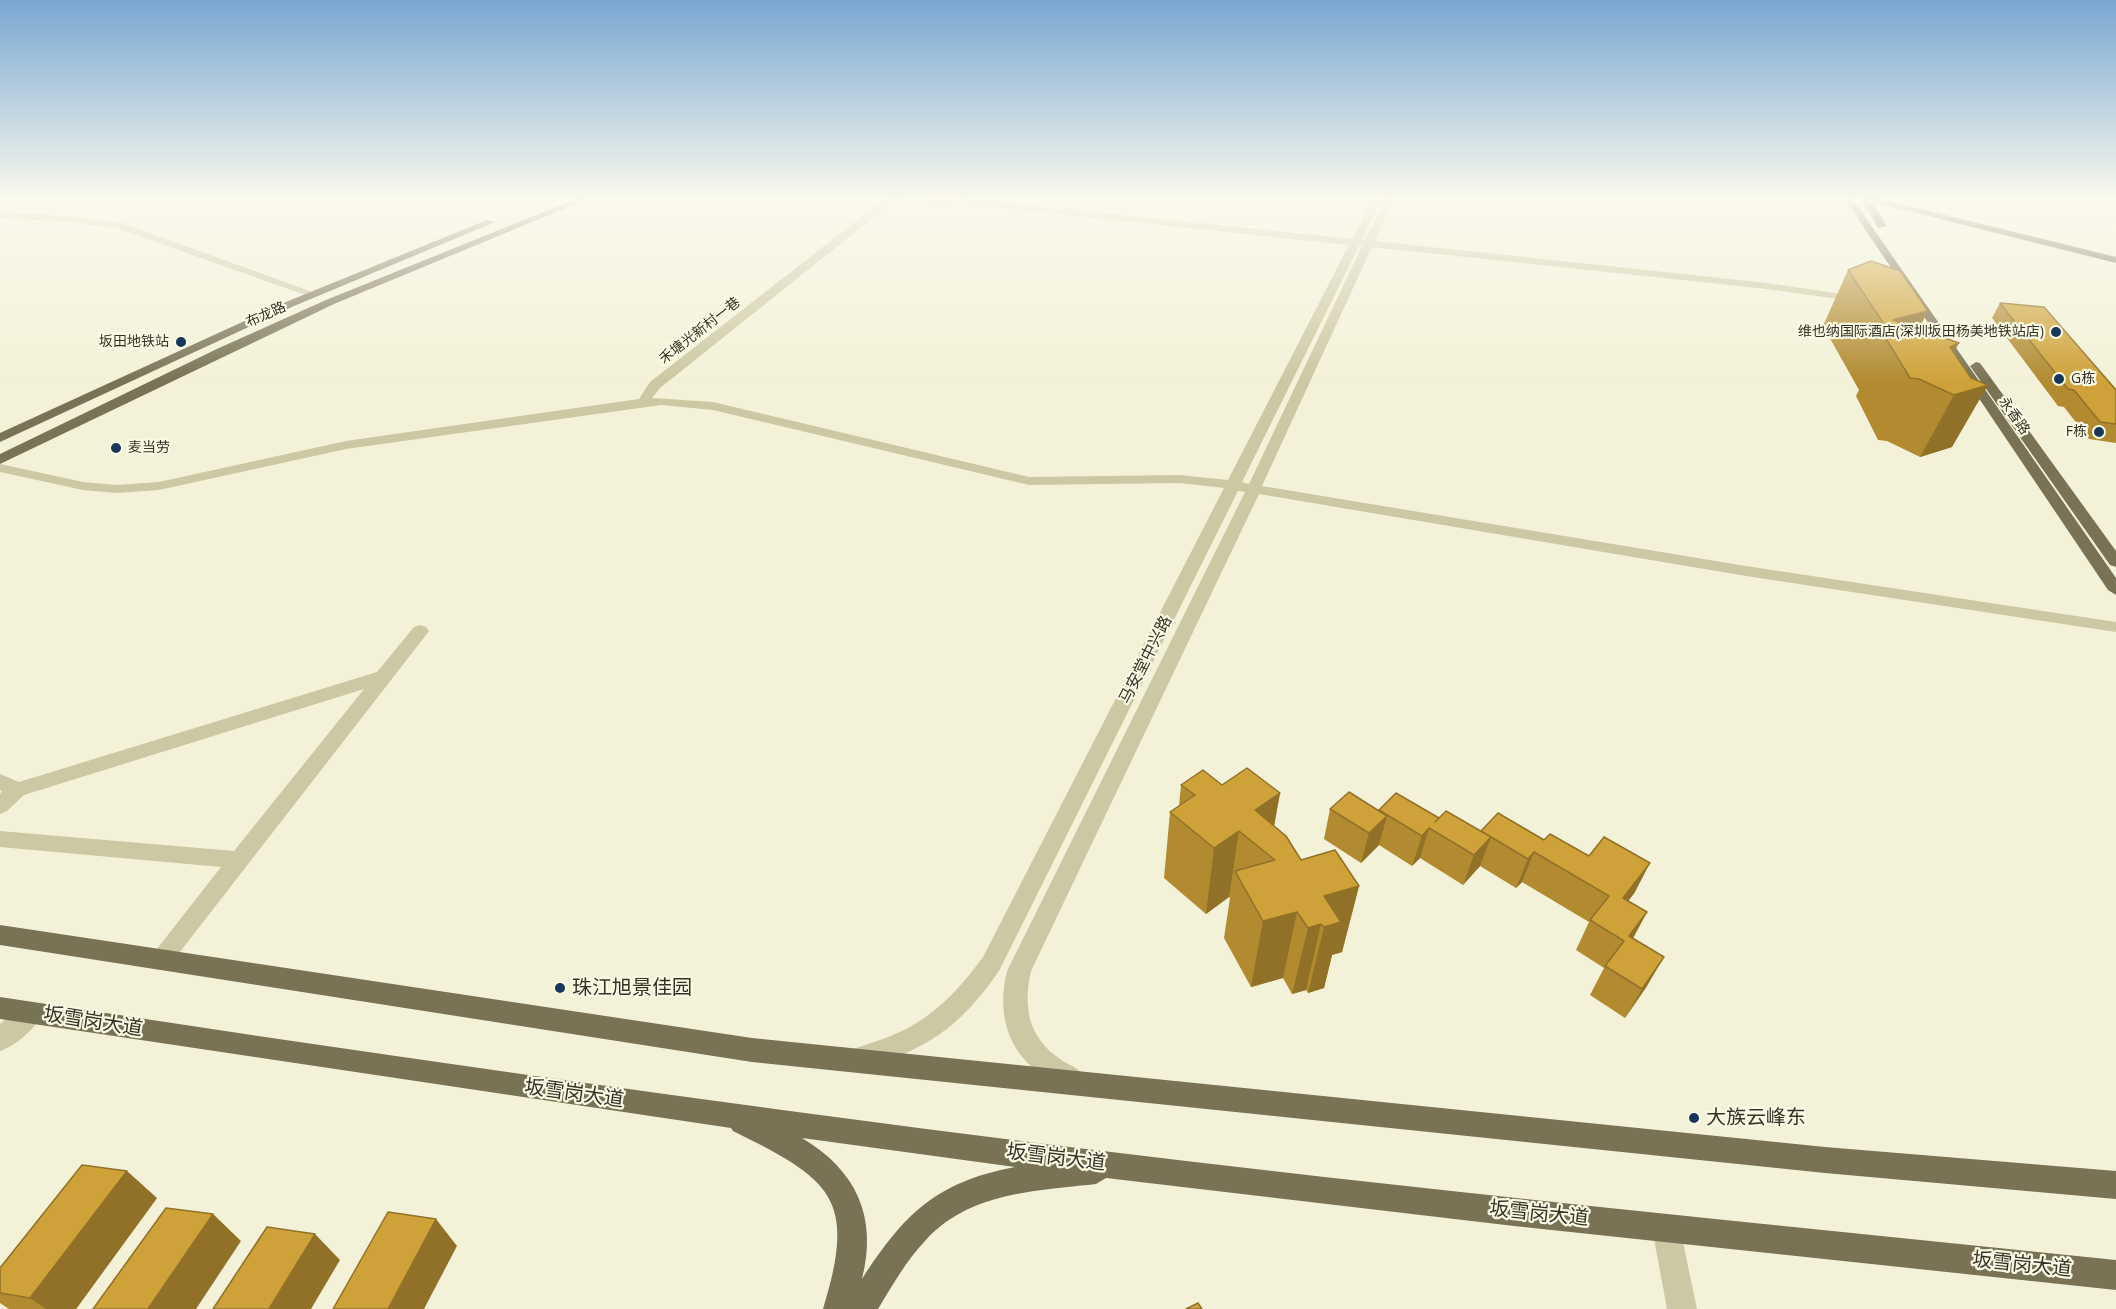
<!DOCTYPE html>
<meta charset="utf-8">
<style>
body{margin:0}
canvas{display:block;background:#f3f2d8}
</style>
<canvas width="2116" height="1309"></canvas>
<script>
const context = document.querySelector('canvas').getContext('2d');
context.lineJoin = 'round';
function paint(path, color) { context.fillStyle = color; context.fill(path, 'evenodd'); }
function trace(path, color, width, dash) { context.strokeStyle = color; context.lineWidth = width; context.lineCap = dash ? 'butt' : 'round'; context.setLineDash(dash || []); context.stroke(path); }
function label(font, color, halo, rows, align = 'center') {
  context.font = font + ' "Open Sans","Noto Sans SC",sans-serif'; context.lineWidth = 4.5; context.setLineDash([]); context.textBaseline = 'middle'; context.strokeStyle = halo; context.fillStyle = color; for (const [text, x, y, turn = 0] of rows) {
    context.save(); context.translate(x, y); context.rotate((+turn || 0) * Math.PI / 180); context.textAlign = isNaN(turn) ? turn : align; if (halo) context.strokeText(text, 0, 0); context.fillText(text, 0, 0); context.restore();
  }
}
paint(new Path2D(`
 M882,198L930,200V198H958L1352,239L1374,198H1382L1362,240H1365L1385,198H1394L1375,241L1767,283L1864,297V301L1860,302L1767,289L1372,247L1262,486L1746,566L2116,622V632L1746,576L1259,494L1031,971C1023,1007 1028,1037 1060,1059C1070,1066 1080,1067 1085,1079L1081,1088L1072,1091C1018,1070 993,1028 1007,971L1245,492L1238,491L999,971C957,1031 927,1048 858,1071L849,1067L845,1059L849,1051C863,1045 879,1041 893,1035C932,1019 958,991 983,957L1224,488L1180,483L1029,485L713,410L661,405L346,449L159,490L117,493L83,490L0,472V464L83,482L117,485L159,482L346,441L639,399L650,382L883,200ZM893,202L947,207L950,206L951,203L1349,245L1228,480L1180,475L1029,477L713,402L652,398L660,388ZM1359,246H1362L1249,484L1242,482Z
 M0,212L69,216L122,223L318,294L312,297L308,296L116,228L69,222L0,218Z
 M420,625L426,627L429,631L426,635L169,966L161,969L153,966L149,959L221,867L0,847V831L234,851L364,689L24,795L7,811L0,814V794L2,791L0,790V774L19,782L377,672L414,627Z
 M31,1002L40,1005L43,1013C36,1028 16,1046 0,1051V1024L22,1005Z
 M1666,1214L1676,1218L1680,1228L1697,1309H1667L1652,1228L1656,1218Z`), '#ccc8a3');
paint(new Path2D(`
 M578,198H590L334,304L0,464V454L219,348L326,300Z
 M1844,198H1852L2116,578V595L2108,590Z
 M1861,198H1876L2116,257V263L1872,202L1887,226L1878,228Z
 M487,220L495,222L294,306L0,442V433L286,302Z
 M1976,362L1980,363L2116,551V567L2110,565L1970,366Z
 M0,925L752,1038L1825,1147L2116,1171V1199L1825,1173L752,1062L0,945Z
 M0,997C353,1051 707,1102 1061,1146C1412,1189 1764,1224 2116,1260V1290L1514,1226L1106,1178L1096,1184C1035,1191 969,1192 925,1241C906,1261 892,1286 878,1309H823C858,1197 830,1179 733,1131L731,1128L0,1019ZM802,1138L1015,1167C936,1182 904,1214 862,1279C878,1217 856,1170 802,1138Z`), '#797255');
paint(new Path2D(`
 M1848,270L1919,329L1954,352L1971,378L1952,447L1920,457L1887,441L1878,440L1856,396L1859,390L1823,326Z
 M2000,303L2116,390V443L2089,439L2064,407L2058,406L1992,318Z
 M1181,785H1222L1280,793L1274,826L1301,860L1359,886L1342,952L1332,955L1324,988L1308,993L1306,990L1292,994L1283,978L1251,987L1224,938L1230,898L1229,897L1206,914L1164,878L1170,812L1179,806Z
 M1330,809L1379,810L1439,818L1481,831L1635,892L1628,901L1647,912L1633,938L1647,986L1625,1018L1590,995L1604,968L1576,950L1589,922L1522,882L1516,888L1480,866L1463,885L1420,858L1412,866L1379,845L1361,863L1324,839Z
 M157,1198L76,1309H9L0,1303V1268Z`), '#b28b31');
paint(new Path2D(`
 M1928,311L1901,364L1893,320Z
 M1959,343L1935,387L1950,347Z
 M1988,385L1952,447L1920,457L1954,395Z
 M1280,793L1269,854L1255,810Z
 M1387,816L1379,845L1361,863L1369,833Z
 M1429,828L1420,858L1412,866L1422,836Z
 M1239,831L1229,897L1206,914L1214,848Z
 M1491,837L1480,866L1463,885L1474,855Z
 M1534,852L1522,882L1516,888L1528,859Z
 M1650,863L1635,892L1608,928L1623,898Z
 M1359,886L1342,952L1332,955L1324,988L1308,993L1324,927L1321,924L1306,990L1292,994L1308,928L1324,896Z
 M1297,912L1283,978L1251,987L1263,921Z
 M1647,912L1631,942L1629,936Z
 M1664,957L1647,986L1625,1018L1642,989Z
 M127,1171L157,1198L76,1309H46L30,1298Z
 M213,1214L241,1241L196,1309H148Z
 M436,1219L457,1246L424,1309H388Z
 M315,1234L340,1260L311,1309H269Z`), '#917128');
const building = new Path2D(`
 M1871,261L1900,271L1928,311L1893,320L1959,343L1950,347L1971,378L1988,385L1954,395L1919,379L1910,378L1885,337H1889L1887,333H1890L1848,270Z
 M2000,303L2044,307L2116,390V424L2100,422L2074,390L2068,389Z
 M1247,768L1280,793L1255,810L1286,836L1301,860L1335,850L1359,886L1324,896L1341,922L1324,927L1321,924L1308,928L1297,912L1263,921L1235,871L1275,860L1239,831L1214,848L1170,812L1195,795L1181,785L1203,770L1222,785Z
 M1349,792L1387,816L1369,833L1330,809Z
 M1396,793L1439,818L1435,822L1446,811L1491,837L1474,855L1429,828L1422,836L1379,810Z
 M1498,813L1544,840L1550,834L1589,856L1604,837L1650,863L1623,898L1647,912L1629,936L1664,957L1642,989L1605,966L1624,941L1590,920L1609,896L1534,852L1528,859L1481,831Z
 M82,1165L127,1171L30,1298L0,1293V1268Z
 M166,1208L213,1214L148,1309H93Z
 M388,1212L436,1219L388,1309H333Z
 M267,1227L315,1234L269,1309H213Z
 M1198,1303L1202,1309H1186Z`);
paint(building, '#cfa239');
trace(building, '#917128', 1.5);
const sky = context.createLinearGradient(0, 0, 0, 381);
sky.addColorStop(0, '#79a7d2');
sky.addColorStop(0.52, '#faf9ed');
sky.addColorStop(1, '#faf9ed00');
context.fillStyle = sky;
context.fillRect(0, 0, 2116, 381);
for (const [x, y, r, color] of [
 [2056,332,6,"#18385b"],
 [181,342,6,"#18385b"],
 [2059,379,6,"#18385b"],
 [2099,432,6,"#18385b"],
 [116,448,6,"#18385b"],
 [560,988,6,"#18385b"],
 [1694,1118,6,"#18385b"]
]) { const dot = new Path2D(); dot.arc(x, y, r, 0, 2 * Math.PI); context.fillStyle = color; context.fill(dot); trace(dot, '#fafae4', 2); }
label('14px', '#363226', '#fafae4', [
 ["布龙路",266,315,-24],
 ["禾塘光新村一巷",700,331,-38],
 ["永香路",2014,416,55]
]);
label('14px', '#363226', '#fafae4', [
 ["维也纳国际酒店(深圳坂田杨美地铁站店)",2044,332],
 ["坂田地铁站",169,342],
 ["G栋",2071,379,"left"],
 ["F栋",2087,432],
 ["麦当劳",128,448,"left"]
], 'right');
label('16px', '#363226', '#fafae4', [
 ["马安堂中兴路",1146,660,-63]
]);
label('20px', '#363226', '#fafae4', [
 ["珠江旭景佳园",572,988],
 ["大族云峰东",1706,1118]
], 'left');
label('20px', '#363226', '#fafae4', [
 ["坂雪岗大道",93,1022,9],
 ["坂雪岗大道",574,1094,8],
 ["坂雪岗大道",1056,1158,7],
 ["坂雪岗大道",1539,1214,6],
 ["坂雪岗大道",2022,1265,6]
]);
</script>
